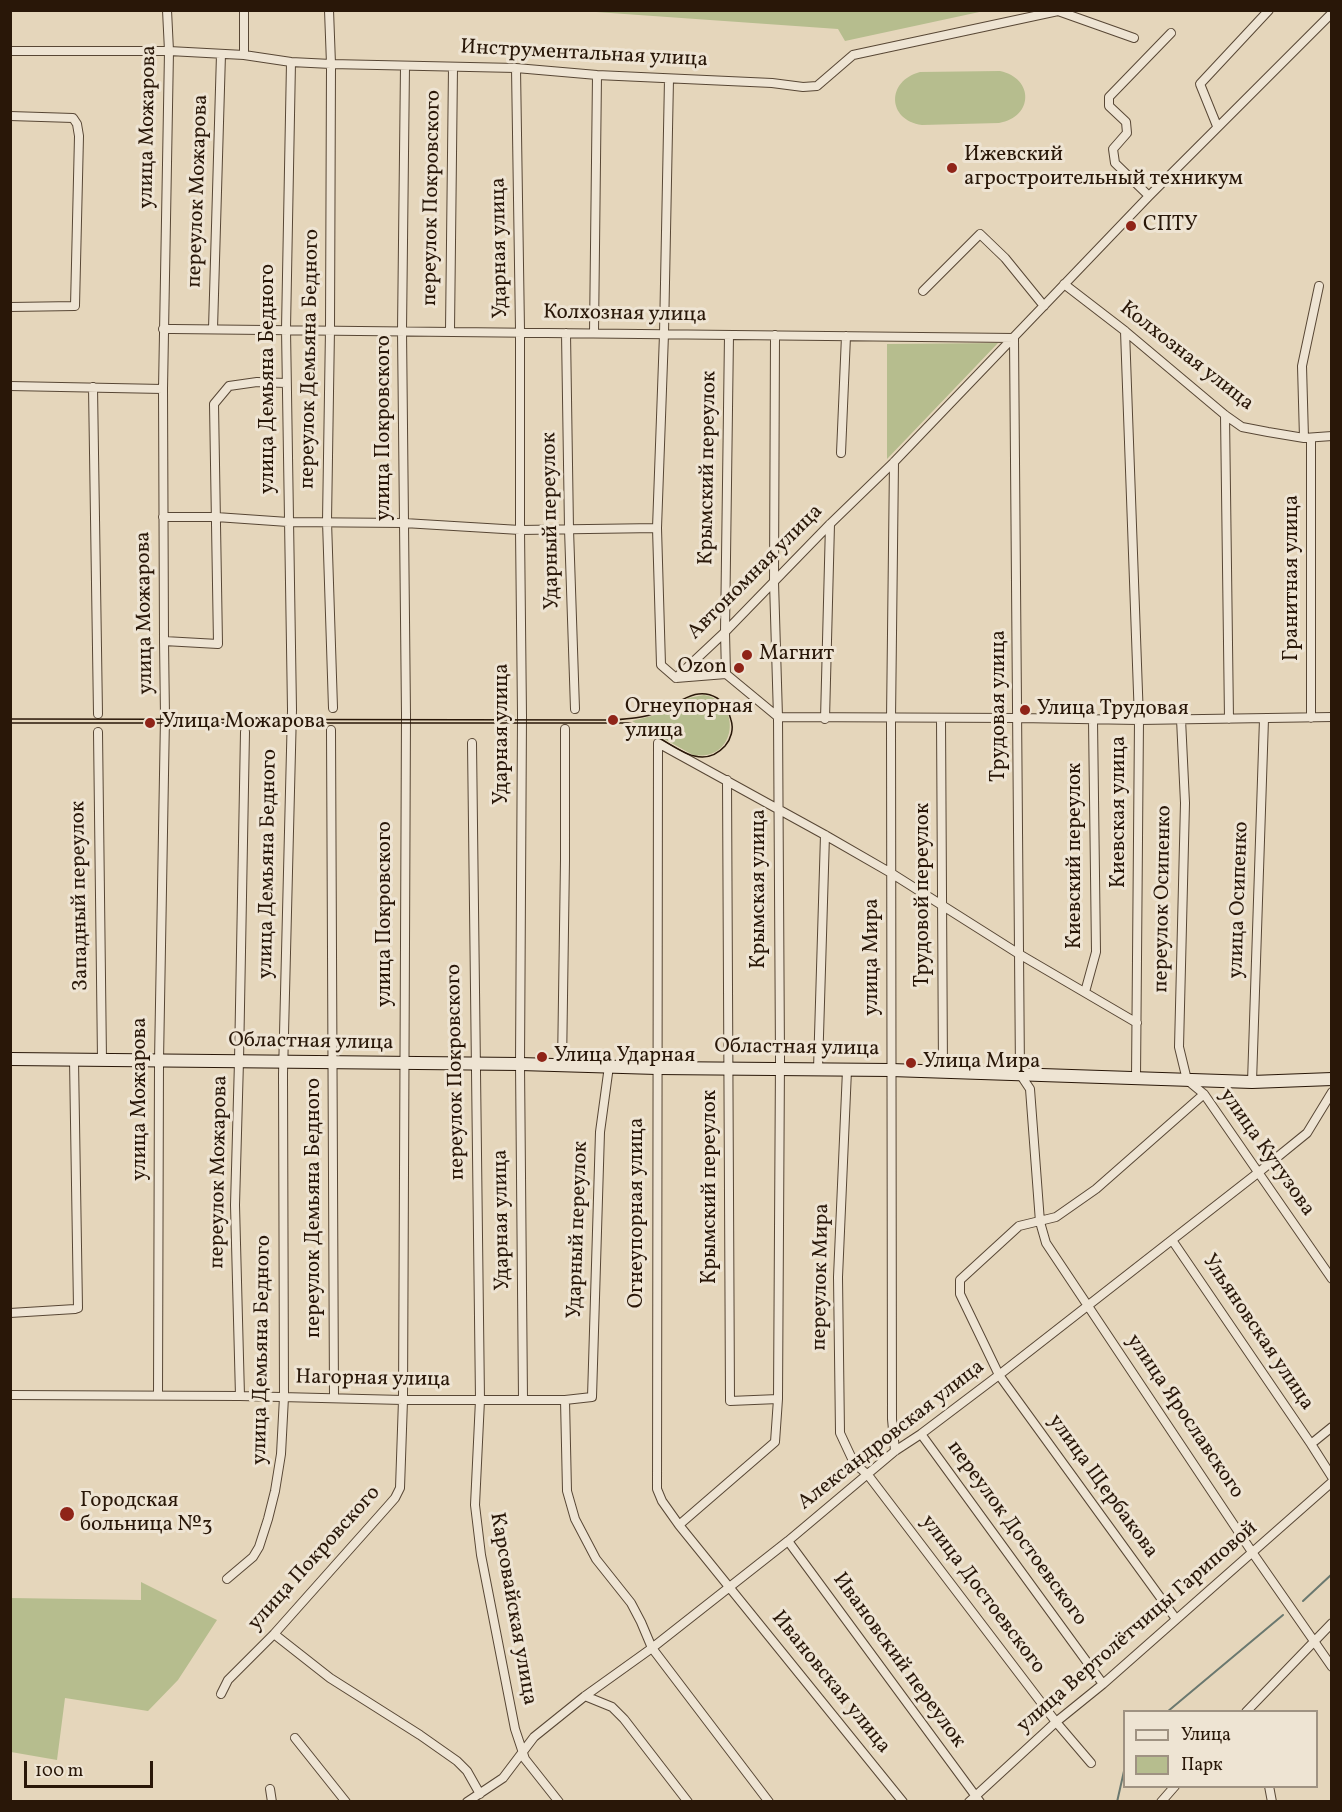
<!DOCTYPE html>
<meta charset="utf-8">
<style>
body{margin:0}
#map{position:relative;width:1342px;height:1812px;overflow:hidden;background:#e5d6bb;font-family:Vollkorn,serif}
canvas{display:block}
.frame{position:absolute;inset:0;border:12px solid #291708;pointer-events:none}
.legend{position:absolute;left:1123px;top:1710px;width:195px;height:78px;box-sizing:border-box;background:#eee4d3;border:2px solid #9f9282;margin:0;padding:8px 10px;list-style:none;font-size:18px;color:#291708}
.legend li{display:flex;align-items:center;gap:12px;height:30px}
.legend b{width:30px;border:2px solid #9f9282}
.scale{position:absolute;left:24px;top:1761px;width:129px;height:27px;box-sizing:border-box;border:3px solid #291708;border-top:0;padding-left:8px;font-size:18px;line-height:21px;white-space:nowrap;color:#291708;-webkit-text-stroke:4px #eee4d3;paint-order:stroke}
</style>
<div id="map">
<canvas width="1342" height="1812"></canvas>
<div class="frame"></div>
<ul class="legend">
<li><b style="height:8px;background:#eee4d3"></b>Улица</li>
<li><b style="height:16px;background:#b6bd8e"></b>Парк</li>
</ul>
<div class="scale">100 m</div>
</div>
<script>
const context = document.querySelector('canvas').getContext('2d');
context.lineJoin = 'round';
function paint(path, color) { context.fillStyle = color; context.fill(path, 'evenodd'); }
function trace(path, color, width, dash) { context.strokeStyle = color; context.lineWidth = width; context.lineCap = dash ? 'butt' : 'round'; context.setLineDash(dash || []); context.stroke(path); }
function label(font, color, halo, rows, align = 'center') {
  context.font = font + ' Vollkorn,serif'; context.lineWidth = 6; context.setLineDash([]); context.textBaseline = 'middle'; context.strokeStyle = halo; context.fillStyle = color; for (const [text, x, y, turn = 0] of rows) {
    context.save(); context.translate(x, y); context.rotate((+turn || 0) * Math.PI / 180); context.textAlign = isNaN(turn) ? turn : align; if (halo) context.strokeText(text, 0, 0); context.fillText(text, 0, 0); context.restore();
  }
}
paint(new Path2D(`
 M582,11L984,10V11L845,41L838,29Z
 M1000,71C1034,78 1034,117 999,123L922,125C887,120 886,81 920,72Z
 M998,343L887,459V344Z
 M704,695C742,701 738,762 693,755L632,721L659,714L688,698Z
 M141,1582L217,1620L178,1680L148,1711L65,1698L57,1760L11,1752V1598L141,1600Z`), '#b6bd8e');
trace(new Path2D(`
 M1303,1601L1332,1574
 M1167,1712L1283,1615
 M1117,1802L1124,1771`), '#6a786f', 2);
const minor = new Path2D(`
 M244,10V55
 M329,10L331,64L330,329L327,521L333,708
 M10,51H169L244,55L291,62L331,64L516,68L597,75L772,83L803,87L817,86L853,55L1058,11L1134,38
 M516,68L520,330V530L522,715L520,1064L523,1399
 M669,79L664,334L657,528L661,665L676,678
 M10,116L73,118L77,124L79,136L75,306L10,307
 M1217,126L1200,84L1269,10
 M1149,196L1115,163L1113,149L1127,133L1126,122L1109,106V97L1171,33
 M1064,284L1125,331L1225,415L1242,427L1268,432L1304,438L1332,436
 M923,291L980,234L1005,258L1044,306
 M163,329C447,330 731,334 1014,338
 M213,329L221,54
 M450,330L453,67
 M1125,331L1139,720L1136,1078
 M566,333L569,529L575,709
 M594,333L597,75
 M1014,338L1020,1074L1030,1089L1040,1222L1046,1243L1252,1552L1332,1667
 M10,386L163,389
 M93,387L98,714
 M1225,415L1229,719
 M1304,438L1302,366L1319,286
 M841,453L846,336
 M894,462L891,719L892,1419L895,1451
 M163,517H216L288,522L404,523L520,530L657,528
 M164,641L218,644L214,404L229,386L257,382L286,383
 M726,674L725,632L729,335
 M676,678L725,632L830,524L894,462L1149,196L1332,13
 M676,678L726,674L778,717L1018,718L1139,720L1332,717
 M941,718L943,1071
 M1311,718V438
 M825,719L830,524
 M1181,719L1185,803L1179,1047L1187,1080L1204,1094L1332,1279
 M331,730L334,1398
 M98,732L102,1060
 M472,743L480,1400L475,1505L481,1555L515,1729L525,1759L559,1802
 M727,780L730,1401L778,1399
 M1085,992L1096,952L1093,720
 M562,1066L565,860V729
 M818,1069L825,835
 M847,1070L838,1277L840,1433L854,1463L868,1475L1056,1722L1091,1763
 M1252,1082L1264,719
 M1172,1240L1311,1444L1332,1477
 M10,1313L75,1309L78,1308L74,1060
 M10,1395L240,1396L403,1400H565L592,1397L600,1132L609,1066
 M158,1395L159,1061L165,717L164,641L163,389L169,51L167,10
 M240,1396L235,1205L239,1061L245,732
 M565,1400L567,1491L575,1519L596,1559L631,1603L641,1622L652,1648L769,1802
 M921,1434L1103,1684
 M1311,1444L1332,1427
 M679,1525L775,1442L778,1399L780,1059L778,717L774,582L775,335
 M788,1541L980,1802
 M227,1579L253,1557L259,1547L268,1519L275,1491L281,1454L284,1397L283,1074L292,710L286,329L291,62
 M1176,1619L999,1375L960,1294V1280L1019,1226L1056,1217L1096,1189L1204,1094
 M274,1634L330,1678L420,1735L457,1761L467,1771L480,1794
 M221,1694L228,1680L274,1634L388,1506L395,1498L400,1488L403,1400L406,715L402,330L405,66
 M585,1696L612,1707L624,1719L688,1802
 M1246,1712L1332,1623
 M295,1738L346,1802
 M1269,1786L1272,1802
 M270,1789L272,1802
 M467,1802L503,1778L534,1737L585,1696L652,1648L788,1541L895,1451L921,1434L999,1375L1259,1172L1307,1133L1332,1092
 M903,1802L679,1525L662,1501L657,1489L658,743L825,835L891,873L1019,954L1137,1023
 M969,1802L1056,1722L1103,1684L1332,1482
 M1161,1802L1175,1786`);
const secondary = new Path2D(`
 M10,1059L520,1064L657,1068L891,1070L1252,1082L1332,1079`);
trace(minor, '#584735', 10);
trace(secondary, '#291708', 14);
trace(minor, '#eee4d3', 8);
trace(secondary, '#eee4d3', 12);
trace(new Path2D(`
 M10,719L613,720C628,719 644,718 658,712C678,705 695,685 717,698C725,703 729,711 731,720C734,729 731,739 725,746C695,779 660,728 628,723H10`), '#291708', 1.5);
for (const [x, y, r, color] of [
 [952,168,6,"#8f2418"],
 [1131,226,6,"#8f2418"],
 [747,655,6,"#8f2418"],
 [739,668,6,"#8f2418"],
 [1025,710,6,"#8f2418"],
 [613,720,6,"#8f2418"],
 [150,723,6,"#8f2418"],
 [542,1057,6,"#8f2418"],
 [911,1063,6,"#8f2418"],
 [67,1514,8,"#8f2418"]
]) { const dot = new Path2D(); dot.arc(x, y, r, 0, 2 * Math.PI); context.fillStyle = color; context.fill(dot); trace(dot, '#eee4d3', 2); }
label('21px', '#291708', '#eee4d3', [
 ["Инструментальная улица",584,55,3],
 ["улица Можарова",149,127,-89],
 ["переулок Можарова",199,191,-88],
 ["переулок Покровского",433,198,-89],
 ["Ударная улица",501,248,-91],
 ["Колхозная улица",625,315,1],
 ["Колхозная улица",1186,357,38],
 ["переулок Демьяна Бедного",311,359,-89],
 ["улица Демьяна Бедного",269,379,-90],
 ["улица Покровского",385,428,-90],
 ["Крымский переулок",709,468,-89],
 ["Ударный переулок",552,521,-91],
 ["Автономная улица",756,573,-45],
 ["Гранитная улица",1293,578,-90],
 ["улица Можарова",146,613,-91],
 ["Трудовая улица",1000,706,-90],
 ["Ударная улица",503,734,-90],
 ["Киевская улица",1120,812,-90],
 ["Киевский переулок",1076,856,-90],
 ["улица Демьяна Бедного",269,864,-89],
 ["Крымская улица",760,889,-90],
 ["Трудовой переулок",924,895,-90],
 ["Западный переулок",81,896,-91],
 ["переулок Осипенко",1164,899,-89],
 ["улица Осипенко",1240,900,-88],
 ["улица Покровского",386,914,-90],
 ["улица Мира",873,957,-90],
 ["Областная улица",311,1043,1],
 ["Областная улица",797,1049,1],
 ["переулок Покровского",457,1072,-91],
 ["улица Можарова",141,1099,-90],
 ["улица Кутузова",1266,1153,55],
 ["переулок Можарова",220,1172,-89],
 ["Крымский переулок",711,1187,-90],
 ["переулок Демьяна Бедного",315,1208,-90],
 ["Огнеупорная улица",638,1213,-90],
 ["Ударная улица",503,1220,-91],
 ["Ударный переулок",579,1230,-88],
 ["переулок Мира",822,1277,-89],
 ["Ульяновская улица",1257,1333,56],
 ["улица Демьяна Бедного",263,1350,-89],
 ["Нагорная улица",373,1380,1],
 ["улица Ярославского",1184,1417,56],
 ["Александровская улица",892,1436,-38],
 ["улица Щербакова",1102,1487,54],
 ["переулок Достоевского",1016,1534,54],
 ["улица Покровского",315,1559,-48],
 ["улица Достоевского",982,1595,53],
 ["Карсовайская улица",512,1609,80],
 ["улица Вертолётчицы Гариповой",1138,1628,-41],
 ["Ивановский переулок",898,1661,54],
 ["Ивановская улица",830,1683,51]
]);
label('21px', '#291708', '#eee4d3', [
 ["Ижевский",964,156],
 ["агростроительный техникум",964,180],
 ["СПТУ",1143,226],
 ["Магнит",759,655],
 ["Ozon",727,668,"right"],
 ["Огнеупорная",625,708],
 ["улица",625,732],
 ["Улица Трудовая",1037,710],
 ["Улица Можарова",162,723],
 ["Улица Ударная",554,1057],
 ["Улица Мира",923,1063],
 ["Городская",80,1502],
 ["больница №3",80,1526]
], 'left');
</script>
